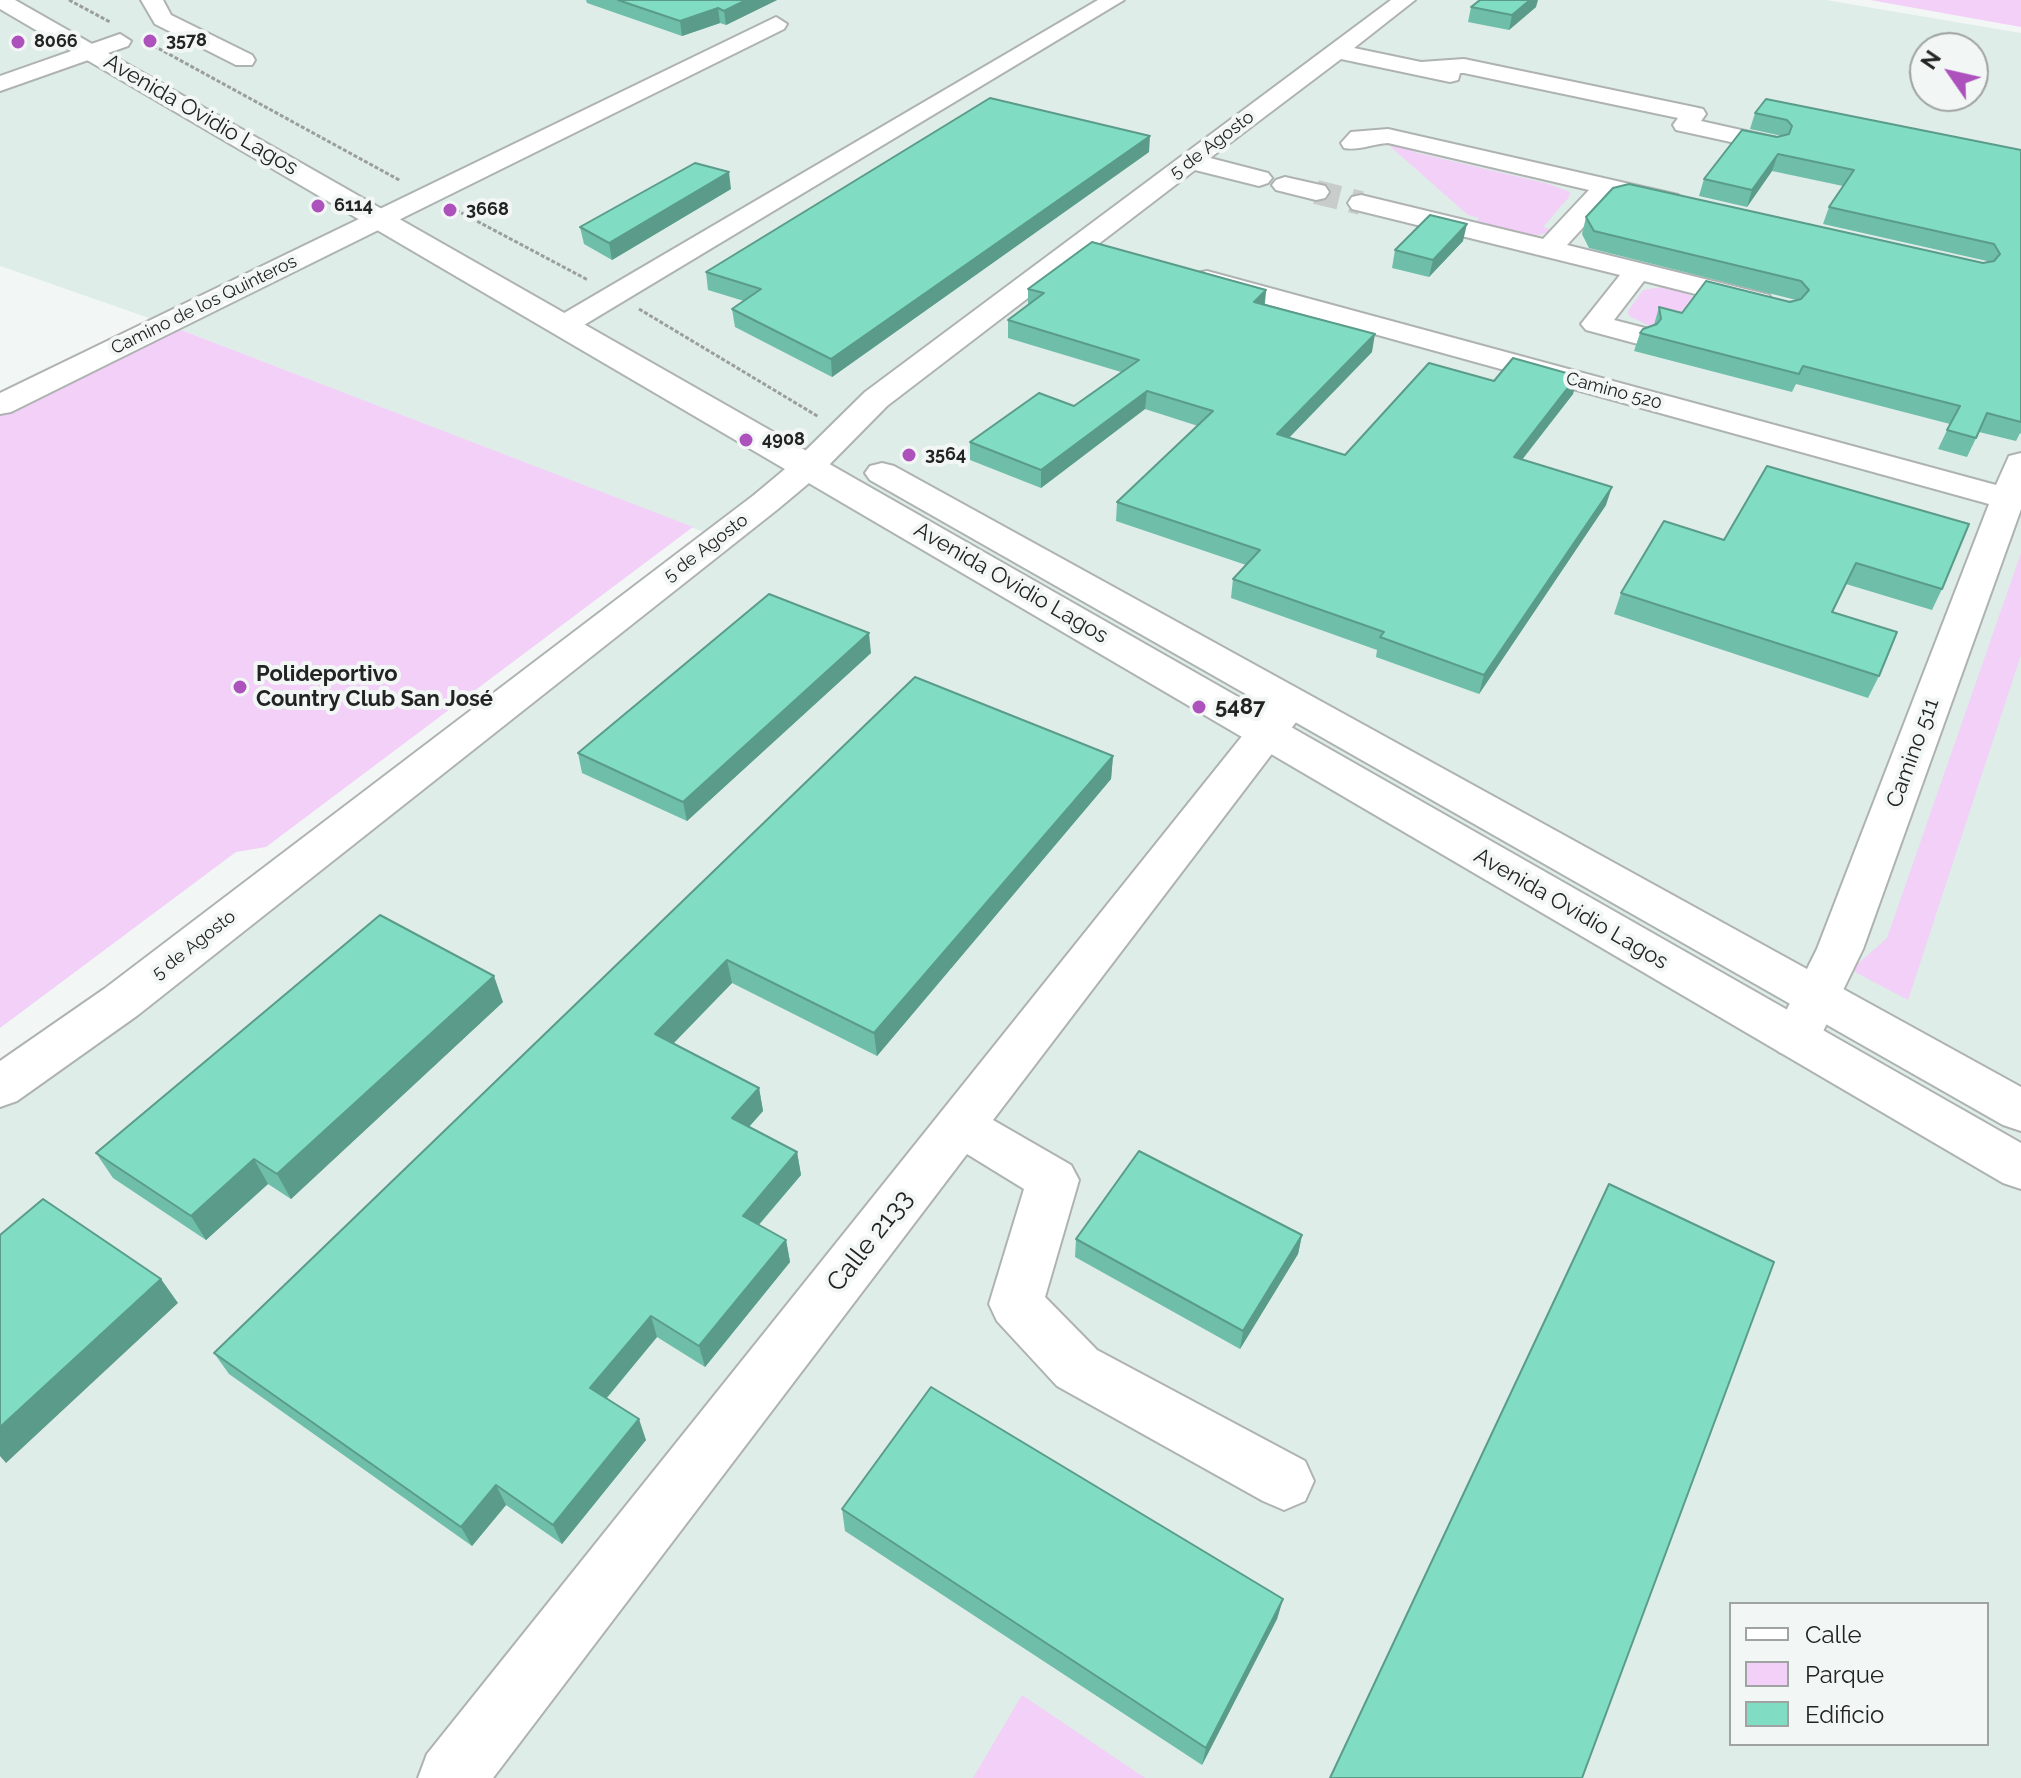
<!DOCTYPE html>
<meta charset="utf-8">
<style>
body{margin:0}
#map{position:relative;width:2021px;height:1778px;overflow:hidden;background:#f2f7f6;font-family:Raleway,sans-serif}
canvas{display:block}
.legend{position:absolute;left:1729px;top:1602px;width:260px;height:144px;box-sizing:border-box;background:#f2f7f6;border:2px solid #9fa3a2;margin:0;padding:10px 14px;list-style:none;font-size:24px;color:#222424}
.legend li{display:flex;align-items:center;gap:16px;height:40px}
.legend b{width:40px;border:2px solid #9fa3a2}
.north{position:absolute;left:1909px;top:32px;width:80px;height:80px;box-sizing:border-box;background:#f2f7f6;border:2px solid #9fa3a2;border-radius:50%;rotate:304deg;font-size:22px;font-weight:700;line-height:32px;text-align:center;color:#222424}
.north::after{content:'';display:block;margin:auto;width:28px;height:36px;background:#ad51bc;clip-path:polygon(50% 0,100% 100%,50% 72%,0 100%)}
</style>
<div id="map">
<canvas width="2021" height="1778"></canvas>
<ul class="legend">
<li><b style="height:10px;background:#fff"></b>Calle</li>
<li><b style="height:22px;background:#f2d0f8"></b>Parque</li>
<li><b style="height:22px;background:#80ddc4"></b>Edificio</li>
</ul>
<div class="north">N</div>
</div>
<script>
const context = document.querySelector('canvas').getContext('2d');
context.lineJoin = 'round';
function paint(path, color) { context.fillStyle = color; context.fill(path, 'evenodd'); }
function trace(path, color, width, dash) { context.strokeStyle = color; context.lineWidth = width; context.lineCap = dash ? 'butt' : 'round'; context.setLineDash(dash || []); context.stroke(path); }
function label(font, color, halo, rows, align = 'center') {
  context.font = font + ' Raleway,sans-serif'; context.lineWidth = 8; context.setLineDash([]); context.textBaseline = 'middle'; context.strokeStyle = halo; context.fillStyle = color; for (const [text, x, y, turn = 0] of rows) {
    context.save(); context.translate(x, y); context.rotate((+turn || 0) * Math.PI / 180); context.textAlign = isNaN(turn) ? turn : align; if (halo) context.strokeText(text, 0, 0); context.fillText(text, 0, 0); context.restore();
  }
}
paint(new Path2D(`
 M0,0H1826L2021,33V1778H0V1087L719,538L166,324L0,266ZM1925,48H1973V96H1925ZM1731,1604H1987V1744H1731Z`), '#dfede8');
paint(new Path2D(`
 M1870,0H2021V27Z
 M1384,141L1418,147L1413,152L1549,184L1570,192L1569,197L1543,227L1552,230C1529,243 1498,231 1473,225L1479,218L1468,215Z
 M1669,286L1699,299L1696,310L1652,327L1629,316L1628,311L1643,290Z
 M176,328L693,527L266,847L236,852L0,1028V415Z
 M2021,553V655L1908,1000L1851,970L1887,938Z
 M1022,1695L1145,1778H973Z`), '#f2d0f8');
trace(new Path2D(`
 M1316,192L1361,203`), '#c8cdcc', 24, [24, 12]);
const minor = new Path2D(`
 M141,0H163L171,15L252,55L255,60L252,65H236L155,24Z
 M1098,0H1124L574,331L564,334L554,331L549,325L554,319Z
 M1391,0H1415L1354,48L1421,62L1464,59L1694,107L1703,109L1706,114L1701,121L1781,139L1784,144L1781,149L1772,151L1676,130L1673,125L1678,118L1464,73H1460L1458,80L1450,82L1341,59L1210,158L1268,173L1272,178L1268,183L1259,186L1195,170L887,406L821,473L778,509L138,1015L17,1101L0,1107V1061L104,989L754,495L797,459L865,392Z
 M776,17L787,24L784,29L11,412L0,414V393Z
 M120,34L131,41L128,46L0,91V76Z
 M1388,129L1678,195L1682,201L1678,207L1669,209L1612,196L1567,245L1769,295L1773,301L1769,307L1759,310L1644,281L1614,320L1649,329L1653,335L1649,341L1638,344L1586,330L1581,324L1620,275L1352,209L1348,203L1352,197L1361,195L1543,239L1589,190L1388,143C1372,144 1357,151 1344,148L1341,143L1351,132Z
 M1285,177L1325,186L1329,192L1325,198L1316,200L1276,190L1272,185L1276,180Z
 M1207,271L1996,485L2009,456L2021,453V509L1863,949L1813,1052L1796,1058L1779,1052L1772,1039L1817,949L1989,504L1197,285L1193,279L1197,273Z
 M1289,691L1303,695L1309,704L1303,713L993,1120L1071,1165L1079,1180L1045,1297L1097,1350L1305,1461L1314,1481L1305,1501L1284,1510L1263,1501L1057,1386L997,1321L989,1304L1024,1189L967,1154L493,1778H418L427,1754L1275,695Z`);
const major = new Path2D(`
 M0,0H15L2021,1143V1189L2003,1183L0,9Z
 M882,463L894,466L2021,1087V1131L2003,1125L870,480L865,473L870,466Z`);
trace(minor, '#aeb3b2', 4);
trace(major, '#aeb3b2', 4);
trace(new Path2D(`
 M69,0L110,22
 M143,40L401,181
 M456,210L588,280
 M639,309L819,417`), '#9a9e9d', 3, [4, 2]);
paint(minor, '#fff');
paint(major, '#fff');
paint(new Path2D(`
 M586,0H777L726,25L720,23L682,36L587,3Z
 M1471,7H1536L1509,30L1468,22Z
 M1755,113L2021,150V434L2020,433L2016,441L1979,432L1967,457L1938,449L1950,424L1796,384L1792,392L1634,351L1640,333L1654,325L1659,307L1682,313L1796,300L1589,248L1582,234L1586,217L1983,263L1987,262V261L1823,224L1829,207L1843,186L1772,171L1747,207L1699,196L1704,179L1777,137L1782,136L1750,129Z
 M1149,152L832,377L735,327L732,309L744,301L708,290L706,272Z
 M731,189L612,260L584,244L580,227Z
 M1463,241L1429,277L1392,268L1395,250Z
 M1028,289L1266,290L1265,304L1372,352L1289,438L1345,455L1494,381L1577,376L1573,394L1522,460L1606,505L1479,694L1376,657L1377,650L1231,598L1233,579L1246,565L1116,521L1117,502L1198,426L1145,409L1041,488L970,460V442L1074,406L1121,372L1008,338V320L1028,305Z
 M1767,466L1942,589L1932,610L1846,584L1833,612L1879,676L1868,698L1614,614L1621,593L1724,540Z
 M871,653L687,821L582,773L578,753Z
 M915,677L1113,756L1111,779L877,1056L732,983L673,1044L759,1088L763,1111L749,1127L797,1152L801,1175L759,1225L786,1240L790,1262L705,1367L657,1337L607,1398L646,1440L562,1544L506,1505L472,1546L229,1374L214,1353Z
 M503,1002L291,1199L268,1184L206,1240L113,1178L96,1153Z
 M1302,1235L1298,1254L1240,1349L1075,1257L1076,1239Z
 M842,1509L1283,1599L1277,1619L1202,1765L845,1531Z`), '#6ebea9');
paint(new Path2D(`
 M746,0H777L726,25L724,11Z
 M1530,0H1538L1536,7L1509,30L1512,15Z
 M718,8L720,23L682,36L680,21Z
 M1150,136L1149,152L832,377L831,359Z
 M1778,154L1772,171L1747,207L1752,190Z
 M729,172L731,189L612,260L609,243Z
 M1467,224L1463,241L1429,277L1433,260Z
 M1266,290L1264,308L1254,302Z
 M1375,334L1372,352L1274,453L1277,434Z
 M1577,376L1573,394L1509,476L1514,457Z
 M1147,391L1145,409L1041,488V470Z
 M1612,487L1606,505L1479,694L1484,675Z
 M869,633L871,653L687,821L683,802Z
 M1113,756L1111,779L877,1056L874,1033Z
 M727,960L732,983L660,1057L655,1034Z
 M494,976L503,1002L291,1199L277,1174Z
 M759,1088L763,1111L737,1140L732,1118Z
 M797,1152L801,1175L747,1238L743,1216Z
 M254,1159L268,1184L206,1240L191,1216Z
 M1302,1235L1298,1254L1240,1349L1243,1331Z
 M786,1240L790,1262L705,1367L699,1346Z
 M161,1279L178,1303L6,1463L0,1456V1427Z
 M651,1316L657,1337L598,1408L590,1388Z
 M639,1419L646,1440L562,1544L553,1525Z
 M496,1485L506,1505L472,1546L461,1527Z
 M1283,1599L1277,1619L1202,1765L1206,1748Z`), '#5a9b89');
const building = new Path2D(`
 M618,0H746L724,11L718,8L680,21Z
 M1480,0H1530L1512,15L1471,7Z
 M990,98L1150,136L831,359L732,309L761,289L706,272Z
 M1766,99L2021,150V422L1987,413L1976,438L1947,430L1960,406L1803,366L1799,374L1640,333L1643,329L1657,324L1661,319L1659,307L1682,313L1706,281L1790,302L1801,299L1809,290L1801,281L1594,231L1586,217L1613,188L1629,184L1983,263L1994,261L2000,254L1994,244L1829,207L1854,170L1778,154L1752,190L1704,179L1742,130L1777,137L1789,134L1792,126L1787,120L1755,113Z
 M695,163L729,172L609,243L580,227Z
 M1430,215L1467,224L1433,260L1395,250Z
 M1092,242L1266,290L1254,302L1375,334L1277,434L1345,455L1429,363L1494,381L1513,358L1577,376L1514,457L1612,487L1484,675L1380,637L1384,632L1233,579L1260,550L1117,502L1213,411L1147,391L1041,470L970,442L1039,393L1074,406L1139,360L1008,320L1044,293L1028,289Z
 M1767,466L1969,524L1942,589L1856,563L1832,612L1897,632L1879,676L1621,593L1664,521L1724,540Z
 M769,594L869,633L683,802L578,753Z
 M915,677L1113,756L874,1033L727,960L655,1034L759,1088L732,1118L797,1152L743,1216L786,1240L699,1346L651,1316L590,1388L639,1419L553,1525L496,1485L461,1527L214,1353Z
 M380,915L494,976L277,1174L254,1159L191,1216L96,1153Z
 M1139,1151L1302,1235L1243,1331L1076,1239Z
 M1609,1184L1774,1262L1582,1778H1330Z
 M43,1199L161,1279L0,1427V1235Z
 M931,1387L1283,1599L1206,1748L842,1509Z`);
paint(building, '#80ddc4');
trace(building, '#5a9b89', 2);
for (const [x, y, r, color] of [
 [150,41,8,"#ad51bc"],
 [18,42,8,"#ad51bc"],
 [318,206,8,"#ad51bc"],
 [450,210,8,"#ad51bc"],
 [746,440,8,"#ad51bc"],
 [909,455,8,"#ad51bc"],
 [240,687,8,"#ad51bc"],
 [1199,707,8,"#ad51bc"]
]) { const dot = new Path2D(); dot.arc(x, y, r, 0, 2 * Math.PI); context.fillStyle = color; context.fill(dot); trace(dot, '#f2f7f6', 3); }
label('bold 18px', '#222424', '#f2f7f6', [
 ["3578",166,41],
 ["8066",34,42],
 ["6114",334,206],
 ["3668",466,210],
 ["4908",762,440],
 ["3564",925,455]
], 'left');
label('18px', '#222424', '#f2f7f6', [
 ["5 de Agosto",1212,145,-37],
 ["Camino de los Quinteros",204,305,-26],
 ["Camino 520",1614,391,15],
 ["5 de Agosto",706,548,-37],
 ["5 de Agosto",194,945,-38]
]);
label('22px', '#222424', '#f2f7f6', [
 ["Avenida Ovidio Lagos",201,115,30],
 ["Avenida Ovidio Lagos",1011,583,30],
 ["Camino 511",1913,753,-70],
 ["Avenida Ovidio Lagos",1571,909,30]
]);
label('bold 22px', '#222424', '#f2f7f6', [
 ["Polideportivo",256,674],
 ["Country Club San José",256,699],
 ["5487",1215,707]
], 'left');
label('26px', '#222424', '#f2f7f6', [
 ["Calle 2133",870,1241,-52]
]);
</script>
